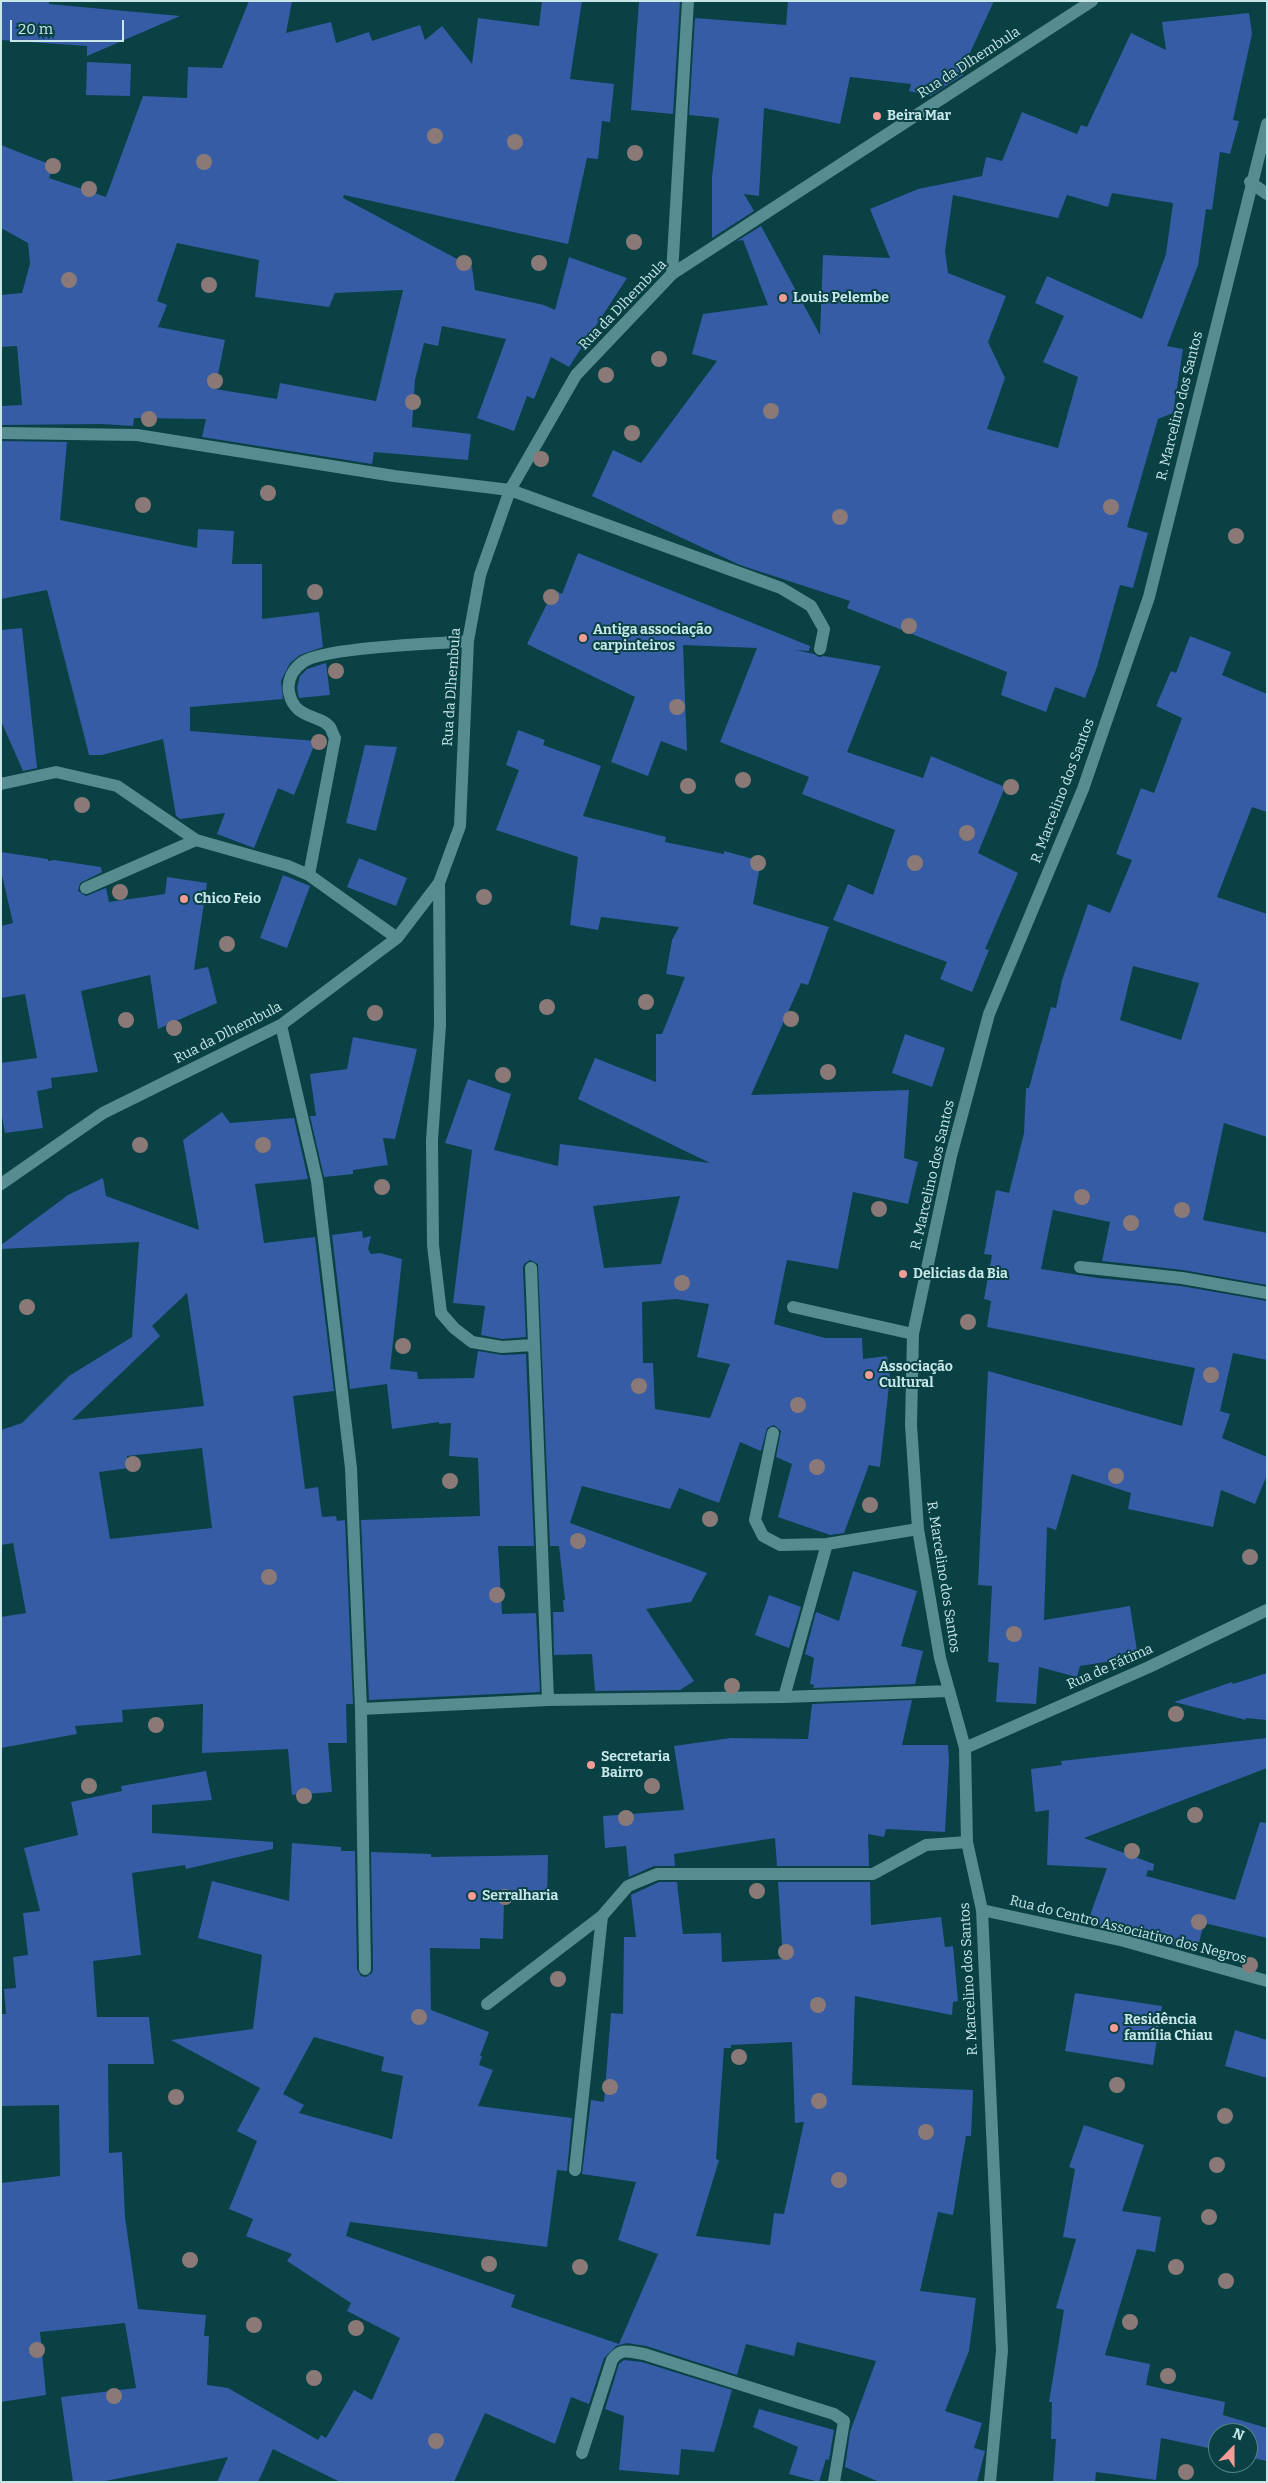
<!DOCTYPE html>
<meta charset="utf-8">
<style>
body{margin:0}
#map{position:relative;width:1268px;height:2483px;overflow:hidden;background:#094144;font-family:Bitter,serif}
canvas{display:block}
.frame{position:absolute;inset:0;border:2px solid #c7e7e9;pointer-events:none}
.north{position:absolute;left:1208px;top:2423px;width:50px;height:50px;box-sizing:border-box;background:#094144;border:1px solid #558386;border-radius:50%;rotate:22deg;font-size:14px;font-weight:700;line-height:20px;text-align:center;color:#c7e7e9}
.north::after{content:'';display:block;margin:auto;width:18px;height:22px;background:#f59b98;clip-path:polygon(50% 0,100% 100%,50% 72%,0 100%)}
.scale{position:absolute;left:10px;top:20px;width:114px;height:22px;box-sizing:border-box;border:2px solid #c7e7e9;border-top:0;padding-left:6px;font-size:15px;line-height:18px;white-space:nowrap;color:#c7e7e9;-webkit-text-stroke:4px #094144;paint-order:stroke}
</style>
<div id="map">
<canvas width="1268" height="2483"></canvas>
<div class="frame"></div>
<div class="north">N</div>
<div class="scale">20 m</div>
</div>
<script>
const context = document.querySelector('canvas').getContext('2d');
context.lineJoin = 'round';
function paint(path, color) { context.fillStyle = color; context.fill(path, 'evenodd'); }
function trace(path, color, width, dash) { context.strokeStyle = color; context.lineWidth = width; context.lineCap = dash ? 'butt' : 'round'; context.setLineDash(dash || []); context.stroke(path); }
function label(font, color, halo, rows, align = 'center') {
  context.font = font + ' Bitter,serif'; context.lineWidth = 4; context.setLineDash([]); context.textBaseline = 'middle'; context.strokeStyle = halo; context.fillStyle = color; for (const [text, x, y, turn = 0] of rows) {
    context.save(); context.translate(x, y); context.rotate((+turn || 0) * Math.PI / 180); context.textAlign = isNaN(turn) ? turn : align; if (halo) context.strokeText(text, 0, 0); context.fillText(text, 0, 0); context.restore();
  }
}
paint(new Path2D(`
 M1,1H49V4L180,16L87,56V46L1,40Z
 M249,1H292L286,33L331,22L336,43L369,32L372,41L420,25L425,40L442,26L472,64L478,18L539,26L542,1H582L570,79L614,84L610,122L602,121L598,159L587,158L568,244L344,195L343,198L472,267L475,290L544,305L555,310L569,257L627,278L569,367L551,357L534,399L527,396L514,431L477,418L506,339L442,326L438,346L424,343L415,380L412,427L471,434L468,460L374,452L372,464L202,437L206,419L134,418L133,426L102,424L1,425V406L22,405L17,346L1,347V295L22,293L30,264L28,243L1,228V145L54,166L49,178L106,197L143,96L187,98L188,67L222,68ZM177,243L259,260L255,297L329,307L335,293L403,290L376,401L280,383L277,399L215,389L225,340L158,327L167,305L157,301Z
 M639,1H680L673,114L631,110Z
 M788,1H994L968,57L963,75L930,96L909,91L911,84L850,77L840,124L764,108L759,196L744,194L754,211L712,238V177L719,118L689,115L695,18L786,25Z
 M1249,13L1252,34L1233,120L1239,121L1230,154L1220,152L1212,210L1206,209L1198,265L1167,346L1183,349L1173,413L1158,419L1127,527L1148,533L1133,588L1120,585L1097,667L1085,698L1055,687L1046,712L1001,695L1007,672L847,608L850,601L740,565L592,496L613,450L641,463L717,361L692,354L703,314L768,305L743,240L737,241L761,226L820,335L823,255L890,258L870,209L918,189L982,176L986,157L1002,161L1022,112L1077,134L1081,125L1087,127L1131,33L1166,50L1162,22ZM1112,193L1173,203L1166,254L1142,319L1047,276L1035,303L1064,316L1043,362L1078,377L1058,448L987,429L1005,378L988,342L1006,296L948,273L945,251L953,195L1058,218L1067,195L1108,207Z
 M87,62L131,64L130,96L86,95Z
 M1,441L67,442L60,520L197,548L198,529L234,531L232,564H262V619L319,612L323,647L300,655L290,663L281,681L283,699L190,707V731L316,741L294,795L278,788L254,848L217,834L225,813L180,819L176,816L163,739L102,755H89L47,590L1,599Z
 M578,553L810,646L809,651L795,650L814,654L819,657L824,656L881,666L847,752L923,778L931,756L1005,787L978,853L1018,873L985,949L989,950L972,992L940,979L947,962L833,920L848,884L873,895L895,830L802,794L809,777L720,742L757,648L683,645L687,751L661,741L648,776L611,762L635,697L527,644L554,590L562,594Z
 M22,628L37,768L23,771L1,721V630Z
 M1190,636L1231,652L1222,675L1267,694V812L1252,807L1217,897L1267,914V1137L1224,1123L1203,1220L1267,1233V1285L1183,1270L1102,1261L1110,1222L1053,1210L1041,1269L1098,1278L1181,1286L1267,1301V1360L1233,1353L1220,1411L1230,1414L1222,1438L1267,1457V1475L1255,1504L1221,1490L1213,1527L1128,1509L1131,1493L1072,1474L1056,1530L1047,1527L1044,1620L1130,1606L1138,1657L1080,1666L1077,1677L1039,1667L1036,1704L996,1702L999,1663L988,1662L992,1586L978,1585L988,1371L1182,1426L1195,1368L987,1327L991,1301L984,1299L992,1255L984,1254L996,1190L1009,1193L1024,1133L1026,1088H1029L1051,1007L1056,1008L1062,980L1088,904L1110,913L1132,860L1116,854L1141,788L1154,793L1182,718L1156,706L1171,671L1176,673ZM1133,966L1199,983L1181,1040L1120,1020Z
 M326,663L330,695L299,698L297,688L300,676L307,669Z
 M518,730L545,740L543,745L601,766L583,816L666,837L665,842L724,854V851L761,861L753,904L829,927L808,985L801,983L751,1095L909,1090L904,1158L918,1162L908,1204L853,1192L838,1269L787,1260L774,1324L825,1338H862L863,1359L887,1356L890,1377L880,1467L869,1465L844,1533L830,1535L778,1517L792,1464L776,1457L781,1431L774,1425L767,1428L761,1451L740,1442L719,1503L679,1488L670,1509L582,1486L570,1523L707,1573L691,1602L646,1609L694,1681L680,1690L595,1691L592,1654L554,1655L553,1612H564L563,1600H565L559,1546H550L538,1264L530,1260L524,1264L523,1268L526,1337L502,1339L481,1335L485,1306L453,1303L472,1150L445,1143L468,1079L511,1094L494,1150L558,1166L560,1144L710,1163L578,1099L595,1058L656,1082V1034H662L685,977L666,974L672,940L679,927L601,917L598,930L570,925L578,857L496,830L519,770L506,765ZM680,1196L661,1264L604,1268L593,1206ZM676,1299L709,1304L697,1357L730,1364L710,1418L655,1409L653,1363H643L642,1302Z
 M365,745L397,747L376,831L346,823Z
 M1,852L48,859V861L54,860L101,867L102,872L80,883L78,891L86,896L106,888L109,902L165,894L167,877L207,883L194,970L208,967L217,1003L158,1029L150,975L81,991L98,1072L51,1078L52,1088L37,1091L43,1128L5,1133L1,1111V1063L37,1058L25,994L1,998V926L13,923L1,871Z
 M359,858L407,878L396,906L347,887Z
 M283,875L310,886L287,948L260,938Z
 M905,1034L945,1048L932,1087L892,1073Z
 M353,1037L417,1049L395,1139L383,1138L388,1165L353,1170V1174L324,1177L310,1116H316L310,1074L347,1069Z
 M222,1112L230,1123L294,1118L308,1179L255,1184L264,1243L315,1237L334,1391L293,1396L305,1489L318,1487L322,1517L336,1516L337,1521L345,1520L353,1704H346L347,1743H328L332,1792L292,1795L288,1749L202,1753L203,1704L122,1710L123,1722L75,1726L77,1734L1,1748V1617L26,1613L13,1543L1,1545V1430L22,1423L69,1376L132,1337L139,1242L1,1249V1245L68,1195L103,1178L106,1196L199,1230L183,1140ZM187,1293L204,1406L72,1420L160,1336L152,1326ZM202,1448L212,1528L110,1539L99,1472L129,1468L127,1456Z
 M362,1231L363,1238L371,1236L368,1249L371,1254L380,1253L402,1259L390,1369L417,1372L418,1379L474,1378L478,1351L502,1355L526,1354L534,1546H498L502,1614L536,1613L540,1692L369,1700L361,1520L480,1516L478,1458L449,1456L451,1423L439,1424V1422L392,1429L387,1384L350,1389L332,1235Z
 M853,1571L917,1591L901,1646L923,1651L915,1684L813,1688L814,1685L810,1684L814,1658L805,1654L816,1612L839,1621Z
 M769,1595L801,1607L789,1648L755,1635Z
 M1267,1673V1720L1245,1718L1246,1720L1174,1702L1232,1682L1233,1684Z
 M912,1700L902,1745H948L949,1761L945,1832L886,1829L884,1837L868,1834L869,1866H777L775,1838L674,1854L675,1866H654L629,1877L626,1846L605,1848L603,1816L684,1810L674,1746L731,1738L808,1739L812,1704Z
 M1267,1738V1768L1084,1838L1154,1864L1153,1871L1148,1870L1146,1876L1235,1900L1260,1822L1267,1823V1938L1204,1923L1197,1951L1099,1925V1922L1089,1918L1107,1868L1047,1865L1049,1810L1035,1812L1031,1769L1062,1765L1061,1761Z
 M206,1771L212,1800L152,1805V1833L273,1842V1849L186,1869L185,1865L132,1873L141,1955L93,1961L97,2017H149L154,2064H108L109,2153L122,2152L125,2217L138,2309L206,2315L204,2336H209L207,2385L228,2388L318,2440L321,2435L326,2438L354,2390L372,2400L400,2338L347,2311L351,2303L287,2261L292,2254L246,2236L253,2219L229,2209L257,2141L237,2131L260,2088L171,2040L253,2029L262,1955L198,1938L212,1881L289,1901L292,1843L341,1847V1851H355L357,1969L361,1976L366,1977L372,1973L373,1969L371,1852L431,1854V1857L548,1855L547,1902L504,1901L503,1939L480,1938V1949L430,1948L431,2010L489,2032L480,2056H482L479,2065L493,2070L478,2106L572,2118L567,2171L557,2170L547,2247L350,2222L346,2236L515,2295L511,2307L619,2344L658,2254L618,2240L636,2182L582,2174L591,2100L604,2102L611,2013L623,2014L624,1937H636L631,1895L659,1882H677L683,1934L721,1933L722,1962L783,1959L778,1882H870L871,1925L941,1917L945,1947L953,1946L958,2001L953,2002L952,2015L855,1996L852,2085L973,2090L971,2136H966L953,2215L938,2212L920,2291L976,2298L969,2351L945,2411L982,2423L974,2448L985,2451L977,2482H879L845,2467L850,2432L876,2361L797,2342L794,2356L746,2344L737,2375L646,2346L627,2343L616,2346L604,2358L589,2404L571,2397L555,2444L485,2413L454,2482H340L273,2449L258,2482H217L228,2457L100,2482H73L61,2397L136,2388L125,2323L40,2332L46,2395L1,2402V2183L60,2176L59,2105L1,2106V2014H6L4,1989L16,1988L13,1957L28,1955L23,1913L40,1911L24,1848L78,1835L71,1802L122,1791L121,1786ZM314,2037L384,2057L381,2071L403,2076L392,2139L299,2113L304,2105L283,2094ZM792,2042L795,2123L804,2122L784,2214L774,2213L770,2245L696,2236L719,2160L716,2159L724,2048H731V2045Z
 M1075,1993L1162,2006L1153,2065L1065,2051Z
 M1235,2030L1267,2040V2078L1225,2066Z
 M1084,2125L1144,2145L1122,2211L1161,2217L1155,2252L1137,2249L1105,2355L1150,2364L1146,2385L1225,2402L1223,2415L1267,2428V2461L1248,2457V2433H1218V2450L1161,2438L1156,2480L1096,2472L1095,2482H1053L1056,2439H1051L1052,2402H1049L1064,2310L1056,2308L1076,2239L1063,2237L1075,2169L1069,2167Z
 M624,2360L642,2362L732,2390L714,2452L681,2449L679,2475L619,2470L624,2416L605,2409L619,2364Z
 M759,2409L834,2430L829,2460L826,2459L819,2482L789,2474L798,2447L753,2427Z`), '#355ca5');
trace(new Path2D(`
 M1250,182L1267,194
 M672,274L688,1
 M1,433L137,435L394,476L510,490L781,588L811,606L824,629L820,649
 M1,784L56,772L117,786L196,840L288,866L309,875L397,938
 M309,875L335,738C333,735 332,730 330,727C320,714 294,720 289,692C287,680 293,669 303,662C325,647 435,644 468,641
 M439,883L440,1025L432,1140L433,1245L441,1313L454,1328L472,1342L502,1347L533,1345
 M86,888L196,840
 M281,1025L317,1181L351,1468L361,1709L365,1969
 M1,1184L103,1113L281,1025L397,938L439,883L460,826L468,641L480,575L510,490L576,375L672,274L1092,1
 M1080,1267L1182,1278L1267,1293
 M531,1268L548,1700
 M793,1307L913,1334
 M773,1433L755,1520L763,1536L780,1545L827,1544L918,1529
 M784,1697L827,1544
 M361,1709L548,1700L784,1697L949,1691
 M965,1748L1149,1667L1267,1610
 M982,1910L1124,1941L1267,1981
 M487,2004L602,1916L628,1886L657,1874H873L926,1845L967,1842
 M575,2170L602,1916
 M582,2453L612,2360C621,2347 630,2352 644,2354L834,2414L844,2421L834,2482
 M990,2482L1002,2351L982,1910L967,1842L965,1748L940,1658L918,1529L911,1425L913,1334L951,1156L989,1014L1083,789L1149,597L1267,124`), '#578c90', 12);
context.fillStyle = '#8b7978';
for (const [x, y] of [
 [435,136],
 [515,142],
 [635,153],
 [204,162],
 [53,166],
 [89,189],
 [634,242],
 [464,263],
 [539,263],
 [69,280],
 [209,285],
 [659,359],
 [606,375],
 [215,381],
 [413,402],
 [771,411],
 [149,419],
 [632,433],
 [541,459],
 [268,493],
 [143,505],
 [1111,507],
 [840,517],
 [1236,536],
 [315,592],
 [551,597],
 [909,626],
 [336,671],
 [677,707],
 [319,742],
 [743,780],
 [688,786],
 [1011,787],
 [82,805],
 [967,833],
 [758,863],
 [915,863],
 [120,892],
 [484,897],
 [227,944],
 [646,1002],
 [547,1007],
 [375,1013],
 [791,1019],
 [126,1020],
 [174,1028],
 [828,1072],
 [503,1075],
 [140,1145],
 [263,1145],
 [382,1187],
 [1082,1197],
 [879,1209],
 [1182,1210],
 [1131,1223],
 [682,1283],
 [27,1307],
 [968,1322],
 [403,1346],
 [1211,1375],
 [639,1386],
 [798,1405],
 [133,1464],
 [817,1467],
 [1116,1476],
 [450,1481],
 [870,1505],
 [710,1519],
 [578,1541],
 [1250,1557],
 [269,1577],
 [497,1595],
 [1014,1634],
 [732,1686],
 [1176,1714],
 [156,1725],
 [89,1786],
 [652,1786],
 [304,1796],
 [1195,1815],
 [626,1818],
 [1132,1851],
 [757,1891],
 [505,1897],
 [1199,1922],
 [786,1952],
 [1250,1965],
 [558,1979],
 [818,2005],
 [419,2017],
 [739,2057],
 [1117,2085],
 [610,2087],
 [176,2097],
 [819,2101],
 [1225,2116],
 [926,2132],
 [1217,2165],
 [839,2180],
 [1209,2217],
 [190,2260],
 [489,2264],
 [580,2267],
 [1176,2267],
 [1226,2281],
 [1130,2322],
 [254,2325],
 [356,2328],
 [37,2350],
 [1168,2376],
 [314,2378],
 [114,2396],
 [436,2441],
 [1186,2472]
]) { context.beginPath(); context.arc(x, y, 8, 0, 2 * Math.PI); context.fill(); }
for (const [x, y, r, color] of [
 [877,116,5,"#f59b98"],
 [783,298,5,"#f59b98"],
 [583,638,5,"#f59b98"],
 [184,899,5,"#f59b98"],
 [903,1274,5,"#f59b98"],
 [869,1375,5,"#f59b98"],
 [591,1765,5,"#f59b98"],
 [472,1896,5,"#f59b98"],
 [1114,2028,5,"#f59b98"]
]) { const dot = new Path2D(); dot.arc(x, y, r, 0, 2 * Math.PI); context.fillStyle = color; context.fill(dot); trace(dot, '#094144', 2); }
label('14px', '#c7e7e9', '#094144', [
 ["Rua da Dlhembula",969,63,-33],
 ["Rua da Dlhembula",623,305,-46],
 ["R. Marcelino dos Santos",1180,406,-76],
 ["Rua da Dlhembula",452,687,-86],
 ["R. Marcelino dos Santos",1063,791,-69],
 ["Rua da Dlhembula",228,1033,-27],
 ["R. Marcelino dos Santos",933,1175,-77],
 ["R. Marcelino dos Santos",943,1577,81],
 ["Rua de Fátima",1110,1667,-24],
 ["Rua do Centro Associativo dos Negros",1128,1930,14],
 ["R. Marcelino dos Santos",969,1979,-93]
]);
label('bold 14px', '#c7e7e9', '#094144', [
 ["Beira Mar",887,116],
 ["Louis Pelembe",793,298],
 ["Antiga associação",593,630],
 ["carpinteiros",593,646],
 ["Chico Feio",194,899],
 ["Delicias da Bia",913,1274],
 ["Associação",879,1367],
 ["Cultural",879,1383],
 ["Secretaria",601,1757],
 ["Bairro",601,1773],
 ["Serralharia",482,1896],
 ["Residência",1124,2020],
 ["família Chiau",1124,2036]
], 'left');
</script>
